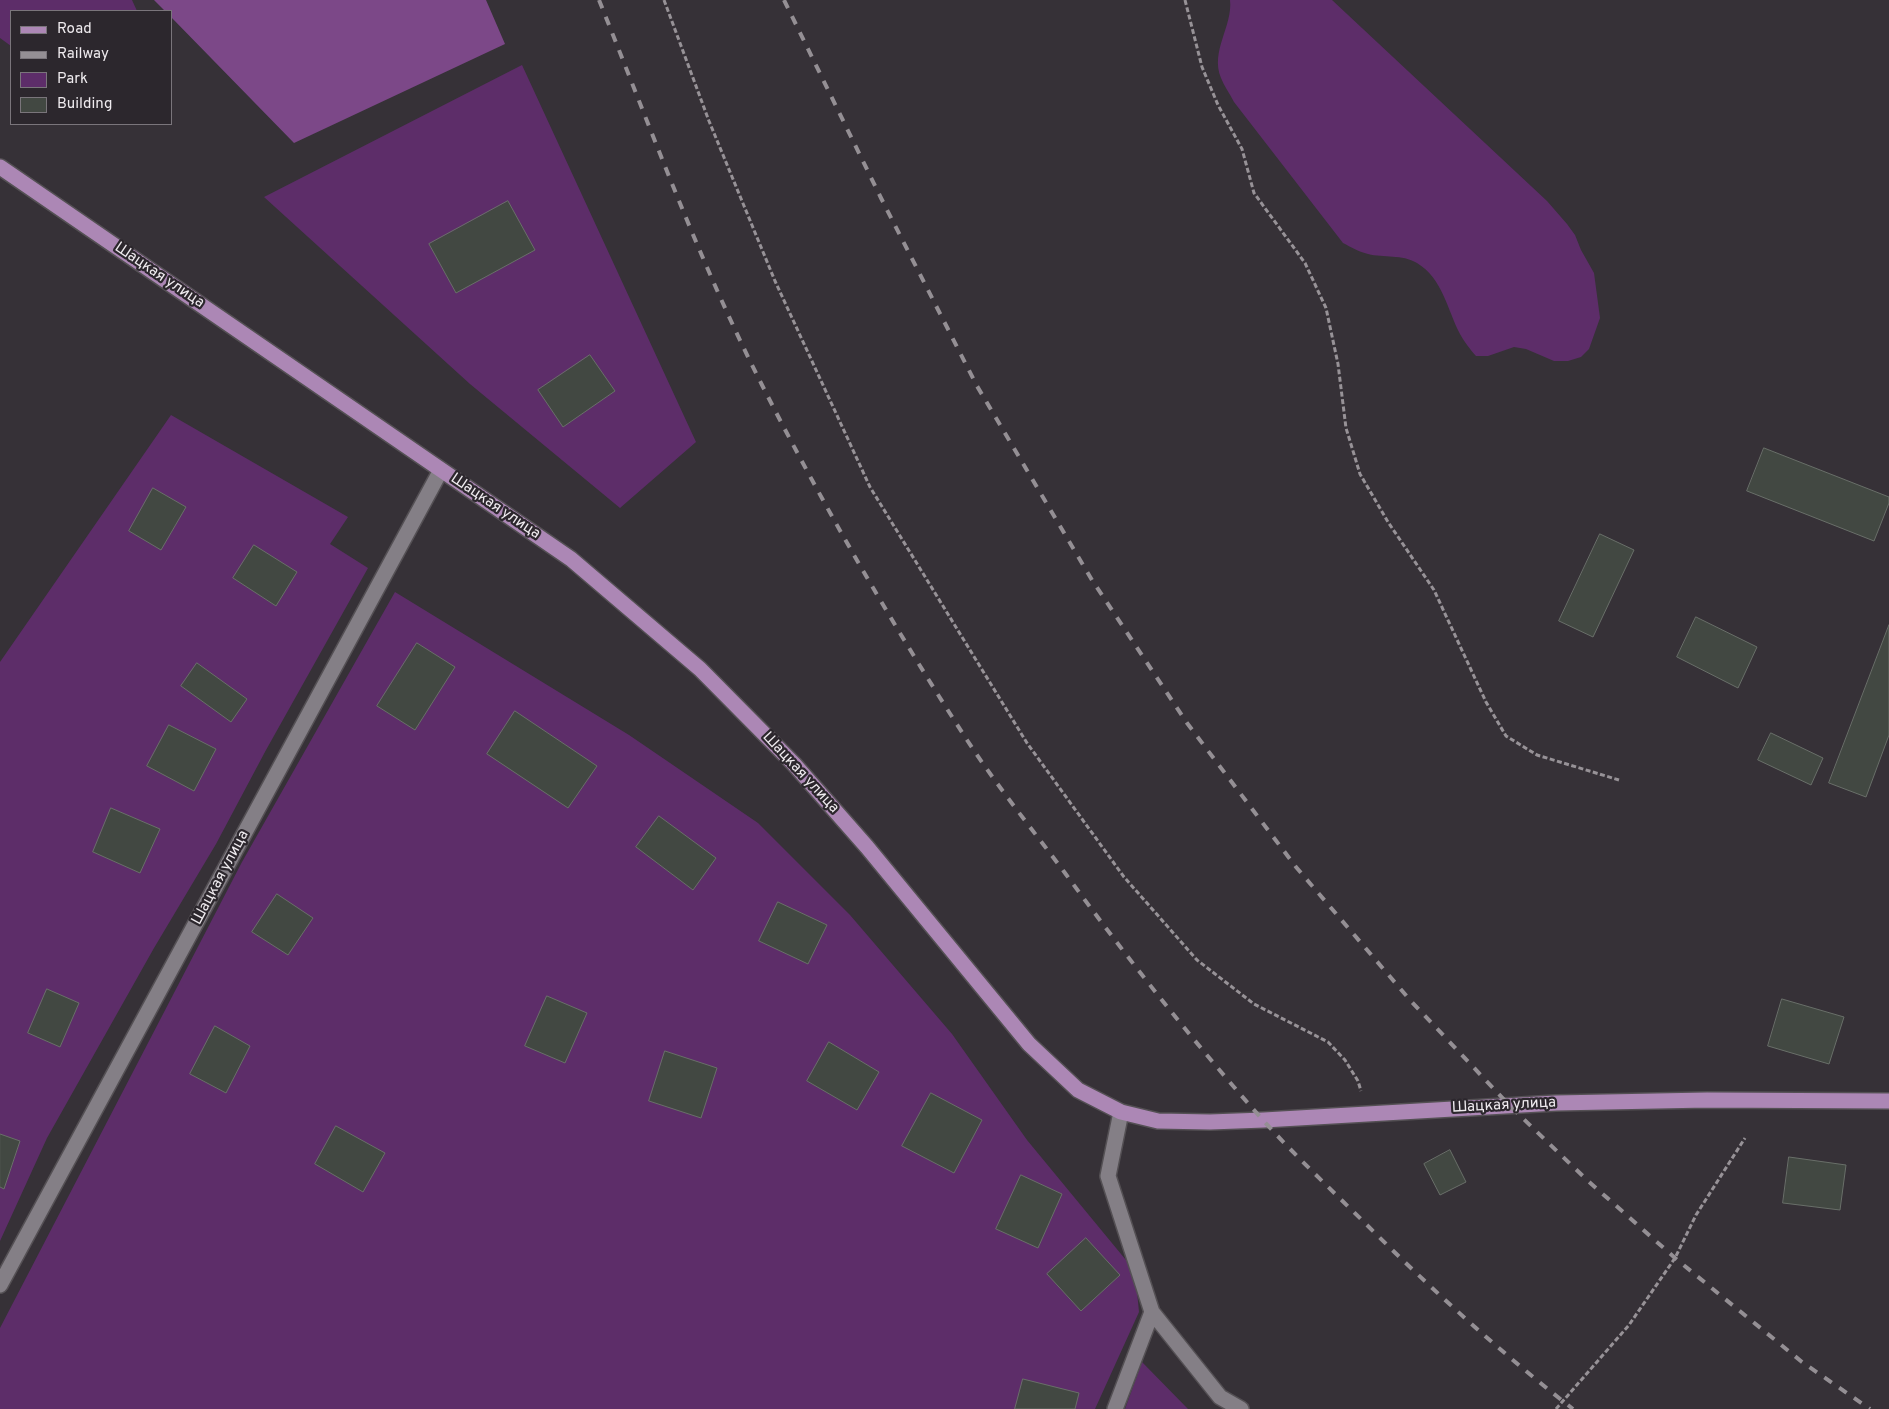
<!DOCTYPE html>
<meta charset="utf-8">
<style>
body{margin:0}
#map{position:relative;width:1889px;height:1409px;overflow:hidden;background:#363137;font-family:Overpass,sans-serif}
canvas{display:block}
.legend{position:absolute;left:10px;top:10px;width:162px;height:115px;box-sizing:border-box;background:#2c272d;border:1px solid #7a757b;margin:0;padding:6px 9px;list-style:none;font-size:15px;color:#efebef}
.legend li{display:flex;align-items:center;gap:10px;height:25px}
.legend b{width:25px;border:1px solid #7a757b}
</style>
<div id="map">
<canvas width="1889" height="1409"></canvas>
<ul class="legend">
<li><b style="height:6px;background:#ac87b5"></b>Road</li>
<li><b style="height:6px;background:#948f94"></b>Railway</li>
<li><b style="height:14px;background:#5d2d69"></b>Park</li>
<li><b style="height:14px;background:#424842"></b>Building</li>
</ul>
</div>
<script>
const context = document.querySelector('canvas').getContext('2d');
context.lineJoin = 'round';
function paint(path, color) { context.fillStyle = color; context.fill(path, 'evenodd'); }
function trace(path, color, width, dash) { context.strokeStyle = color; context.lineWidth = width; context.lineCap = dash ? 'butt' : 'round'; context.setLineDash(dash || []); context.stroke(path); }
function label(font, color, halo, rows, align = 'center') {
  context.font = font + ' Overpass,sans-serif'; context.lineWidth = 4.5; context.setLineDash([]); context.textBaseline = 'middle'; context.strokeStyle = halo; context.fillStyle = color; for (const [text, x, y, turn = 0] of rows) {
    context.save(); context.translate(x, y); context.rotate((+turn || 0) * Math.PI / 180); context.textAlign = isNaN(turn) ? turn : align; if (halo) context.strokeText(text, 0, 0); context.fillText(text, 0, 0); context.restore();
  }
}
paint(new Path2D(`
 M0,0H132L137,11H11V46L0,38Z
 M1230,0H1332L1547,201L1567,224L1575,235L1581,250L1594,273L1600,318L1589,349L1581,357L1568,361H1554L1526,349L1514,347L1488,356H1476C1470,349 1465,343 1460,334C1447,309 1443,279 1417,263C1402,254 1384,258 1368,254C1359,252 1351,247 1343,243L1234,102C1230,94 1224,86 1221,78C1210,51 1233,26 1230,0Z
 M522,65L696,442L620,508L470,384L264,197Z
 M171,415L348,517L330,544L368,568L266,750L216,844L154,948L47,1138L0,1241V662Z
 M395,592L629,735L758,823L850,915L952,1034L1027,1140L1135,1271L1139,1312L1095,1409H0V1328L242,862Z
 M1142,1362L1188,1409H1125Z`), '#5d2d69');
paint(new Path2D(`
 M154,0H486L505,44L294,143L171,17V11H165Z`), '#7c4888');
const building = new Path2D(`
 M508,201L535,250L456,293L429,244Z
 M590,355L615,391L563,427L538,390Z
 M1764,448L1889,497V503L1874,541L1747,491Z
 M153,488L186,507L161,550L129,531Z
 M1600,534L1634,550L1593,637L1559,621Z
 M254,545L297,572L276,606L233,578Z
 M1696,617L1757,647L1738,688L1677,657Z
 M1889,625V735L1866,797L1829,783Z
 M417,643L455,667L415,730L377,706Z
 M197,663L247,699L231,722L181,686Z
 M515,711L597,766L568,808L487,754Z
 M169,725L216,749L194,791L147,766Z
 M1771,733L1823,758L1811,785L1758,760Z
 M111,808L160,829L140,873L93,852Z
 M659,816L716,858L693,890L636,847Z
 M277,894L313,918L288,955L252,932Z
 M778,902L827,925L808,964L759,941Z
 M47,989L79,1003L60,1047L28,1033Z
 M547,996L587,1013L565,1063L525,1046Z
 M1782,999L1844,1017L1829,1064L1768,1046Z
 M215,1026L250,1046L226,1093L190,1074Z
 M829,1042L879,1072L857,1110L807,1081Z
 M665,1051L717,1068L701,1118L649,1101Z
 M931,1093L982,1120L954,1173L902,1146Z
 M336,1126L385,1153L363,1192L315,1164Z
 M0,1134L20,1141L4,1189L0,1187Z
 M1450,1150L1466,1182L1440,1195L1424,1164Z
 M1789,1157L1846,1165L1840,1210L1783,1203Z
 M1021,1175L1062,1194L1038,1248L996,1229Z
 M1086,1238L1120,1275L1081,1311L1047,1274Z
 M1023,1379L1079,1393L1075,1409H1015Z`);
paint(building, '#424842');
trace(building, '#696f69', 1);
const street = new Path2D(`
 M1121,1112L1108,1176L1152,1312L1220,1397L1241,1409
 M0,1285L441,470
 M1115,1409L1152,1312`);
const primary = new Path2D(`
 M0,167L571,559L700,669L794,764L867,847L1029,1044L1078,1090L1121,1112L1158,1121L1210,1122L1264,1120L1556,1103L1707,1100L1889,1101`);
trace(street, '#545054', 18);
trace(primary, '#545054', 18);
trace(new Path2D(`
 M664,0L709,121L775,281L870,487L1027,743L1124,877L1197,960L1254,1004L1328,1042L1345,1060L1358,1081L1361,1091
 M1185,0L1202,67L1218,105L1242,149L1254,193L1305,263L1326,308L1338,364L1346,428L1360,474L1388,522L1434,590L1486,702L1506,736L1537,755L1619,780
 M1556,1409L1629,1325L1675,1258L1696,1215L1745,1138`), '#979297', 3, [5, 2.5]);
trace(street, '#847f86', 15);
trace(primary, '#ac87b5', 15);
trace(new Path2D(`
 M599,0C651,129 699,261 762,385C824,507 893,626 967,740C997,786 1032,829 1065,873C1127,958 1192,1040 1261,1118C1298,1159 1339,1197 1378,1236C1440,1297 1505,1356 1573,1409
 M784,0L881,198L977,386L1092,580L1187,723L1296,867L1410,1000L1510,1106L1587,1180L1675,1258L1802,1362L1870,1409`), '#948f94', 4, [9, 9]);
label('15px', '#efebef', '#2c272d', [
 ["Шацкая улица",159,276,34],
 ["Шацкая улица",495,507,34],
 ["Шацкая улица",800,773,47],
 ["Шацкая улица",221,878,-62],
 ["Шацкая улица",1504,1106,-3]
]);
</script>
